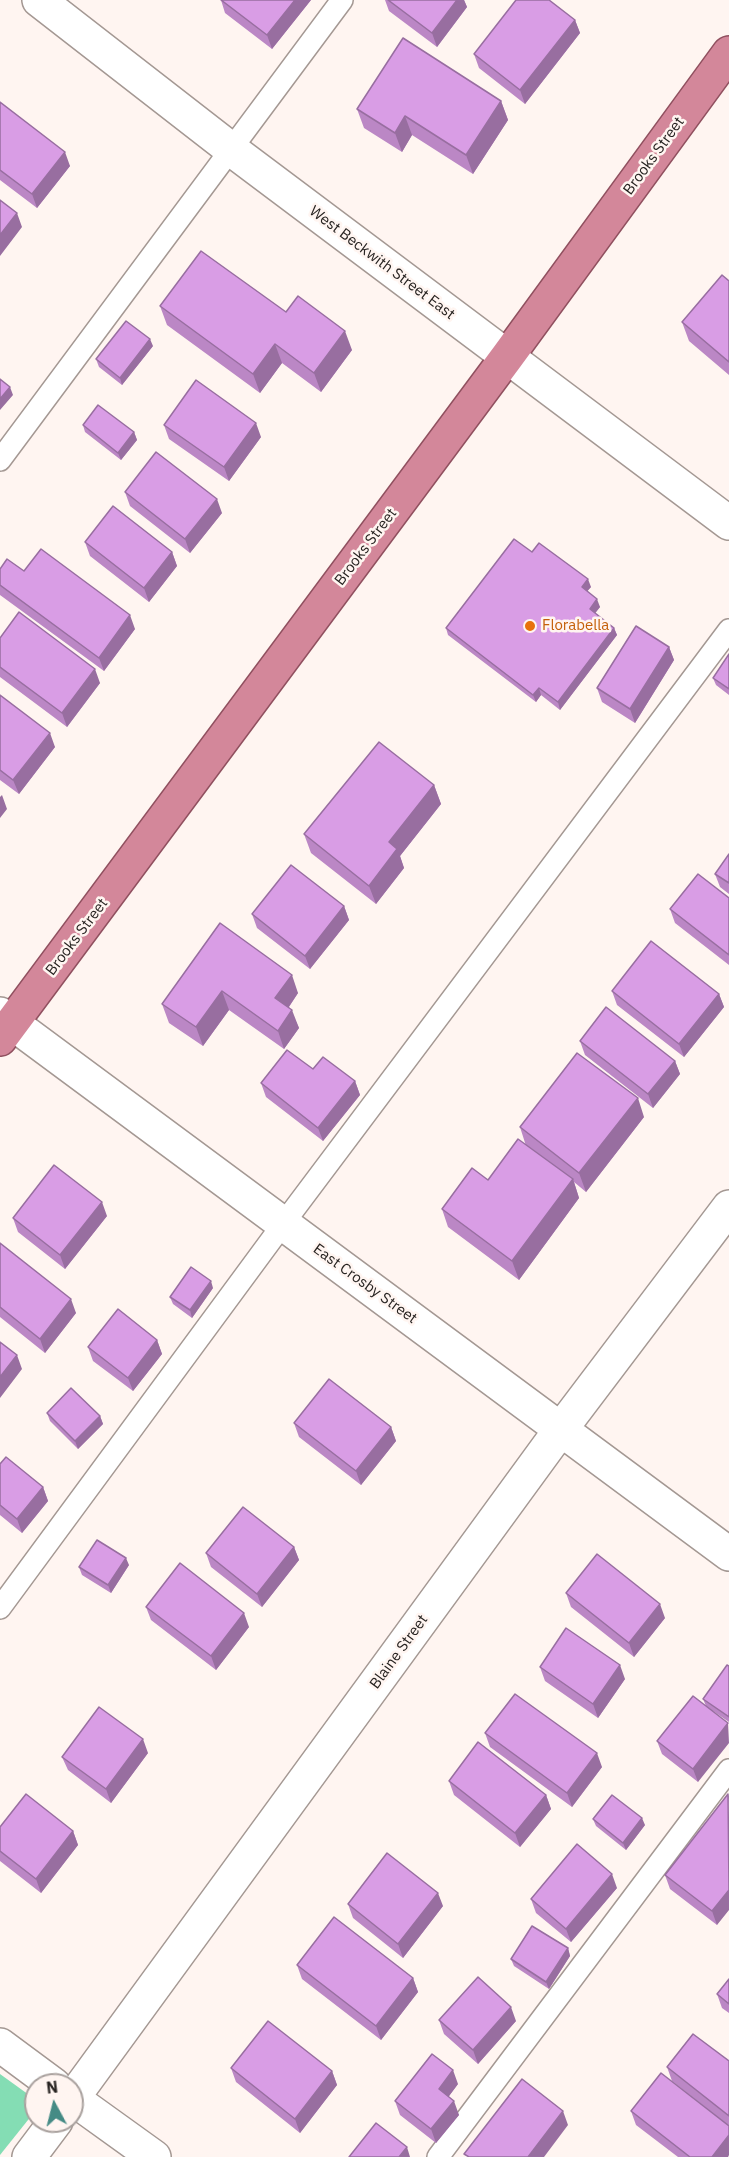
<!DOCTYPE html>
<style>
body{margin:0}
#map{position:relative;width:729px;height:2157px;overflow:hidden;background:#fff5f1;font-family:"IBM Plex Sans",sans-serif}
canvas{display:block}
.north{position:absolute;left:24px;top:2073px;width:60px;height:60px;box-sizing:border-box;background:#fff5f1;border:2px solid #a9a19e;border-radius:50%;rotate:353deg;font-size:16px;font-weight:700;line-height:24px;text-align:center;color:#272321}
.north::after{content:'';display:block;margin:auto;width:21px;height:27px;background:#458b85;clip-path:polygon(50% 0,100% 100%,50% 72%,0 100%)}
</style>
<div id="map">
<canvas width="729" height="2157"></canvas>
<div class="north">N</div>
</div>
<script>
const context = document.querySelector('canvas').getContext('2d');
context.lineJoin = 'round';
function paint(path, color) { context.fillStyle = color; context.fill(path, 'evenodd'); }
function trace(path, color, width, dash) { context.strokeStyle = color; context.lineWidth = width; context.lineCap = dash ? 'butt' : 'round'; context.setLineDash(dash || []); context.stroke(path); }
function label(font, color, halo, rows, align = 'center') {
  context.font = font + ' "IBM Plex Sans",sans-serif'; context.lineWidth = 5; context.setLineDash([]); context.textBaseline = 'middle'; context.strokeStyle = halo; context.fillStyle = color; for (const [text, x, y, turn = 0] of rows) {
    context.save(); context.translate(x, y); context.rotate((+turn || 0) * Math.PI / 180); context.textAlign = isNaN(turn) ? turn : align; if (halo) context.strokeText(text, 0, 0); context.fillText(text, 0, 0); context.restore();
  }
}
paint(new Path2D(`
 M0,2074L36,2100V2110L0,2155Z`), '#84ddb4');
const service = new Path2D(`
 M0,460L342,0
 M0,1608L283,1224L729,630
 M438,2157L729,1770`);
const minor = new Path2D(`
 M0,1014L729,1554
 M0,2045L54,2085
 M72,2098L154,2157
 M72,2099L561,1429L729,1207
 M29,2157L56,2121`);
const tertiary = new Path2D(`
 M39,0L232,150L729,523`);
const trunk = new Path2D(`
 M0,1039L507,357L729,53`);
trace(service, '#a49893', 24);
trace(minor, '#a49893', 36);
trace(tertiary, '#a49893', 36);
trace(trunk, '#90505f', 36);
trace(service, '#fff', 21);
trace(minor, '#fff', 33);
trace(tertiary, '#fff', 33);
trace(trunk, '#d3879a', 33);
paint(new Path2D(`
 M221,0H311L272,49L225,13Z
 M385,0H464L467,7L437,47L389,11Z
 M575,20L580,33L525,104L479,68L474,54Z
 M501,101L508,120L473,174L412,135L402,152L364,128L357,109Z
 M0,102L70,166L37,208L0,180Z
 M729,281V375L689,341L682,322Z
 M160,306L286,312L352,350L321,392L282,363L260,393L167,325Z
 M153,346L122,385L99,367L96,359Z
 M83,425L134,432L137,440L121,460L85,432Z
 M164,425L261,437L229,481L169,439Z
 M125,492L222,513L190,553L130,506Z
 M85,542L172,552L177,566L149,602L90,556Z
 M532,552L591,587L587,591L600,607L595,613L614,628L617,635L560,710L541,695L536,702L448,635L446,628Z
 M0,585L135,629L104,671L0,595Z
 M0,638L100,683L67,727L0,677Z
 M669,647L674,660L635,723L602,702L597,688Z
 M729,654V695L716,685L713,678Z
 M0,695L55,747L19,794L0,780Z
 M434,785L441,804L400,856L404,868L376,904L311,853L304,834Z
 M729,854V894L720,887L715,874Z
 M729,898V965L675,923L670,909Z
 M344,906L349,920L310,969L257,928L252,914Z
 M220,923L298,993L289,1007L299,1028L284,1049L229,1010L203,1046L169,1023L162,1004Z
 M612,991L719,994L724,1007L684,1057L617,1005Z
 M580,1041L675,1061L680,1074L653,1108L585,1055Z
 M313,1069L355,1081L360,1095L323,1141L266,1097L261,1083Z
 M644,1117L586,1192L574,1182L579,1198L519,1280L448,1227L442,1209L488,1180L526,1146L520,1127Z
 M107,1216L65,1269L18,1232L13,1218Z
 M0,1243L76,1313L45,1353L0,1317Z
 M213,1288L192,1318L173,1304L170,1297Z
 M157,1340L162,1354L133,1391L93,1361L88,1347Z
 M47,1413L100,1416L103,1424L78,1449L50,1421Z
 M294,1423L391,1427L396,1441L361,1485L299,1437Z
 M0,1464L43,1487L48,1501L22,1533L0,1515Z
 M294,1547L299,1560L262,1607L211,1567L206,1553Z
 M129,1565L111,1593L82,1575L79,1567Z
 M566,1593L665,1618L634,1657L571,1607Z
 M146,1607L249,1627L216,1670L151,1620Z
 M729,1666V1722L713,1711L698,1782L662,1754L657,1741L706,1706L703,1699Z
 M540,1667L625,1679L598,1718L545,1681Z
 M485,1733L602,1767L572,1807L490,1747Z
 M148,1753L111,1803L68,1770L62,1757Z
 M449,1781L546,1795L551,1809L520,1847L454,1795Z
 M729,1795L717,1925L670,1889L665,1875Z
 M593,1819L645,1825L626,1850L596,1826Z
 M0,1827L73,1831L78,1845L41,1893L0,1861Z
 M617,1888L571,1942L536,1913L531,1899Z
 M348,1904L443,1906L403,1958L353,1918Z
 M568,1948L570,1956L549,1989L514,1966L511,1959Z
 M297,1965L413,1978L418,1992L381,2040L302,1979Z
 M729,1979V2013L722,2008L717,1994Z
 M439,2020L516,2021L478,2064L444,2034Z
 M729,2061V2126L672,2081L667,2067Z
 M231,2068L332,2071L337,2085L300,2133L236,2082Z
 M458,2084L448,2097L459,2115L436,2143L400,2115L395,2101Z
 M631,2111L728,2157H678L636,2125Z`), '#bb87c5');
paint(new Path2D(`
 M295,0H311L272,49L267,35Z
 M457,0H464L467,7L437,47L432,33Z
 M575,20L580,33L525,104L520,90Z
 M501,101L508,120L473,174L466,155Z
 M405,116L412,135L402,152L395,133Z
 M65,152L70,166L37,208L32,194Z
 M17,213L22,227L0,256V235Z
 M345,331L352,350L321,392L314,373Z
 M150,339L153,346L122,385L120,378Z
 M275,344L282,363L260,393L253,374Z
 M10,387L13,395L0,410V399Z
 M256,423L261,437L229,481L224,467Z
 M134,432L137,440L121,460L118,453Z
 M217,499L222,513L190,553L185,539Z
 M172,552L177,566L149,602L144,588Z
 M588,579L591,587L584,595L582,587Z
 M597,599L600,607L593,616L590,609Z
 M130,615L135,629L104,671L99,658Z
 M614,628L617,635L560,710L558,702Z
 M669,647L674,660L635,723L630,709Z
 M95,669L100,683L67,727L62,713Z
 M539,688L541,695L536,702L533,695Z
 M50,733L55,747L19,794L13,780Z
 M434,785L441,804L400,856L404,868L376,904L369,886L389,842Z
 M2,795L7,809L0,818V797Z
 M344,906L349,920L310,969L305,956Z
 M292,975L298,993L282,1017L275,998Z
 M222,991L229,1010L203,1046L196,1027Z
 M719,994L724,1007L684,1057L679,1044Z
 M292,1010L299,1028L284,1049L278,1031Z
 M675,1061L680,1074L653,1108L648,1094Z
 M355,1081L360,1095L323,1141L318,1128Z
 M638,1098L644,1117L586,1192L579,1173Z
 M573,1179L579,1198L519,1280L512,1261Z
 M102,1202L107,1216L65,1269L60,1255Z
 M211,1281L213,1288L192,1318L190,1310Z
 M71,1299L76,1313L45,1353L40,1339Z
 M157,1340L162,1354L133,1391L128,1378Z
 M17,1355L22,1369L0,1398V1377Z
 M100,1416L103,1424L78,1449L75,1441Z
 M391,1427L396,1441L361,1485L356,1471Z
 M43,1487L48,1501L22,1533L17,1519Z
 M294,1547L299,1560L262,1607L257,1594Z
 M126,1558L129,1565L111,1593L108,1585Z
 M660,1604L665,1618L634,1657L629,1643Z
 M244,1613L249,1627L216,1670L211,1656Z
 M620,1665L625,1679L598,1718L593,1704Z
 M728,1723L729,1743L698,1782L693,1769Z
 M143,1739L148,1753L111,1803L106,1789Z
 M597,1753L602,1767L572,1807L567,1793Z
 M546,1795L551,1809L520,1847L515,1833Z
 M642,1818L645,1825L626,1850L623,1843Z
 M73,1831L78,1845L41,1893L36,1879Z
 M612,1874L617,1888L571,1942L566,1929Z
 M729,1890V1910L717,1925L712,1911Z
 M438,1893L443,1906L403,1958L398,1944Z
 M568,1948L570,1956L549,1989L546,1982Z
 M413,1978L418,1992L381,2040L376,2026Z
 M511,2007L516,2021L478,2064L473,2050Z
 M453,2070L458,2084L444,2103L439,2089Z
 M332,2071L337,2085L300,2133L295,2119Z
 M454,2101L459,2115L436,2143L431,2129Z
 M563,2111L568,2125L544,2157H528Z
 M729,2135V2155L728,2157H712Z
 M407,2147L410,2157H399Z`), '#986ea0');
const building = new Path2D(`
 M221,0H295L267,35Z
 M388,0H457L432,33Z
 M516,0H549L575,20L520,90L474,54Z
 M403,38L501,101L466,155L405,116L395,133L357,109Z
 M0,102L65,152L32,194L0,170Z
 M0,200L17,213L0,235Z
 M201,251L286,312L298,296L345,331L314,373L275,344L253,374L160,306Z
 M722,275L729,281V362L682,322Z
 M126,321L150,339L120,378L96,359Z
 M0,379L10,387L0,399Z
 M196,380L256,423L224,467L164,425Z
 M98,405L134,432L118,453L83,425Z
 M156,452L217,499L185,539L125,492Z
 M113,506L172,552L144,588L85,542Z
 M514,539L532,552L539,543L588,579L582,587L597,599L590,609L614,628L558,702L539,688L533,695L446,628Z
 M41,549L130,615L99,658L0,585V569L7,559L24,571Z
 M19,612L95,669L62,713L0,667V638Z
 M636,626L669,647L630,709L597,688Z
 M729,654V689L713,678Z
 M0,695L50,733L13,780L0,770Z
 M379,742L434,785L389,842L397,849L369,886L304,834Z
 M729,854V883L715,874Z
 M291,865L344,906L305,956L252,914Z
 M698,874L729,898V955L670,909Z
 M220,923L292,975L275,998L292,1010L278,1031L222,991L196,1027L162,1004Z
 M651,941L719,994L679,1044L612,991Z
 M606,1007L675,1061L648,1094L580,1041Z
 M287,1050L313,1069L323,1057L355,1081L318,1128L261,1083Z
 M577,1053L638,1098L579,1173L520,1127Z
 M518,1139L573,1179L512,1261L442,1209L472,1168L488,1180Z
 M54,1165L102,1202L60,1255L13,1218Z
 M0,1243L71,1299L40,1339L0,1307Z
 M191,1267L211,1281L190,1310L170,1297Z
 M118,1309L157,1340L128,1378L88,1347Z
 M0,1342L17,1355L0,1377Z
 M329,1379L391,1427L356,1471L294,1423Z
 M71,1388L100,1416L75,1441L47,1413Z
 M6,1457L43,1487L17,1519L0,1505V1464Z
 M243,1507L294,1547L257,1594L206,1553Z
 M97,1540L126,1558L108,1585L79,1567Z
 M597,1554L660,1604L629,1643L566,1593Z
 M180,1563L244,1613L211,1656L146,1607Z
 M566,1628L620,1665L593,1704L540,1667Z
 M727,1665L729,1666V1717L703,1699Z
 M515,1694L597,1753L567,1793L485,1733Z
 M693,1696L728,1723L693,1769L657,1741Z
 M99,1707L143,1739L106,1789L62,1757Z
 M478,1742L546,1795L515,1833L449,1781Z
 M26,1794L73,1831L36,1879L0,1851V1827Z
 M728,1794L729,1890L712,1911L665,1875Z
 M612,1795L642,1818L623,1843L593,1819Z
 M577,1844L612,1874L566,1929L531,1899Z
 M387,1853L438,1893L398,1944L348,1904Z
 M334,1917L413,1978L376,2026L297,1965Z
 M532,1926L568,1948L546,1982L511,1959Z
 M478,1977L511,2007L473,2050L439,2020Z
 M729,1979V2004L717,1994Z
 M268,2021L332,2071L295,2119L231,2068Z
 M693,2034L729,2061V2116L667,2067Z
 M432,2054L453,2070L439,2089L454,2101L431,2129L395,2101Z
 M661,2073L729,2126V2135L712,2157H690L631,2111Z
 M522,2079L563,2111L528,2157H469L464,2154Z
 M376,2123L407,2147L399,2157H349Z`);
paint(building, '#d99de5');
trace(building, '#986ea0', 1.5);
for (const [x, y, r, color] of [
 [530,626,6,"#e8710a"]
]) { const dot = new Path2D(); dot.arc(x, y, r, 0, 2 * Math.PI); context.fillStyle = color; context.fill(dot); trace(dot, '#fff5f1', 2); }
label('15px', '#272321', '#fff5f1', [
 ["Brooks Street",654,156,-54],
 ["West Beckwith Street East",382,263,37],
 ["Brooks Street",366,547,-53],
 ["Brooks Street",77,937,-53],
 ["East Crosby Street",365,1284,36],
 ["Blaine Street",399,1652,-54]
]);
label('15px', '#c56008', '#fff5f1', [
 ["Florabella",542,626]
], 'left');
</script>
